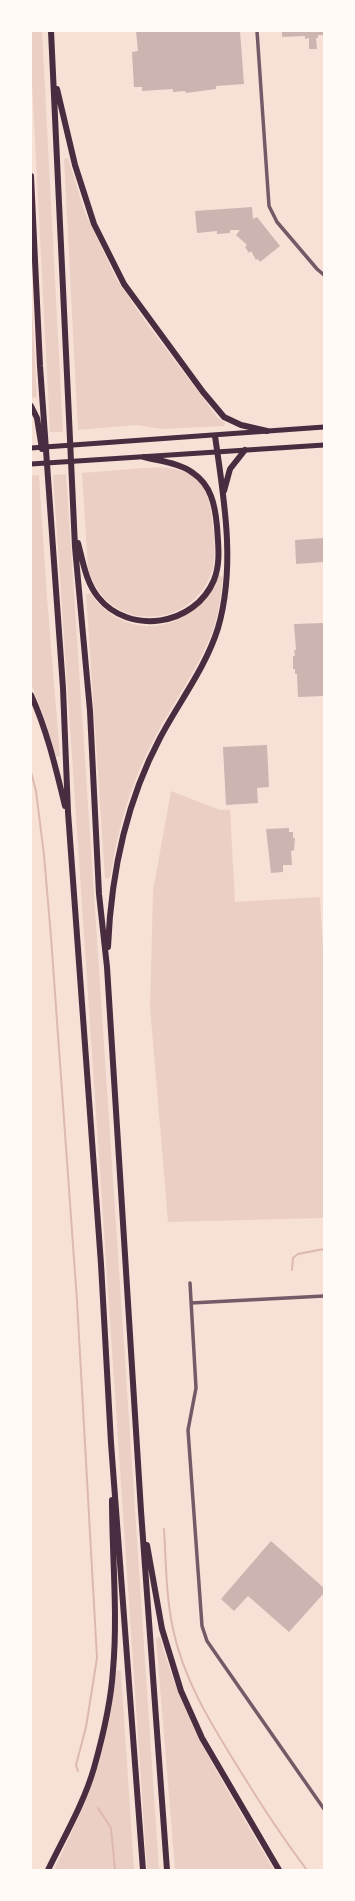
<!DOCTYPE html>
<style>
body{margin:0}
#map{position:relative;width:355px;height:1901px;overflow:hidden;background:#f7e1d7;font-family:"Archivo Narrow",sans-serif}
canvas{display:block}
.frame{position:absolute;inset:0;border:32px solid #fffaf5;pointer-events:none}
</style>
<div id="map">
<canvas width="355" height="1901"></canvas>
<div class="frame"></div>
</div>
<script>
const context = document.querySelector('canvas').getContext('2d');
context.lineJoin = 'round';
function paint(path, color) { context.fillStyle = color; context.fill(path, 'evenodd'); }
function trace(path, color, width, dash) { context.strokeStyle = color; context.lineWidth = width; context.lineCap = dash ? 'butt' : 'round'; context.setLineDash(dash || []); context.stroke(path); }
paint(new Path2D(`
 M31,31H42L63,432H50L31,64Z
 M68,158L85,213L117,280L145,321L218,418L225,423L224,426L162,429L136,425L78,430L64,159Z
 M31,291L37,397L33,398L31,396Z
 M143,468C159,467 176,467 191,475C207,484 210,503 212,519C214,535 216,553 213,568C203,604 168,623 133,615C110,609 95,591 88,569L82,473Z
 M66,474L159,1870H147L53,475Z
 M39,475L47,597L60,756L56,757L44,717L31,684V476Z
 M219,575L223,577C221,595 219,613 213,630C196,674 167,711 147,753C128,792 117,835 110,878L105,879L86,594L90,593C126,645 196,633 219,575Z
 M171,791L220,810H230L235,902L320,897L324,966V1218L168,1222L150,1007L153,891Z
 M160,1637C182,1722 231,1795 274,1870H175L156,1638Z
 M117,1670L121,1671L134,1870H54C70,1835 88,1800 99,1763C108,1733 113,1702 117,1670Z`), '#ebcfc5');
trace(new Path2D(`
 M31,772L36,791L44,855L51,937L77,1301L97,1658L86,1727L76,1765L78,1771
 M292,1270L293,1258L298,1254L324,1249
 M164,1529C166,1562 166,1597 173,1629C183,1678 210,1722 236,1764C258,1800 281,1836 307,1870
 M98,1808L111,1828L115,1870`), '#dcb8b0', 2);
paint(new Path2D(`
 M136,31H240L244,84L216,86V89L186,93L185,91L173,92V89L142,91V87H134L132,52L138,51Z
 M282,31H324V35H318V38H316L317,49H309V38L305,39V36L282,37Z
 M252,207L253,219L257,217L280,246L260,262L258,259L256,260L251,251L249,253L245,247L247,245L236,235L240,230H230V233L217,234V231L197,233L195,211Z
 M324,538V562L296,564L295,540Z
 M324,623V696L298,697L297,674H295V669H293V656H295L294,650H296L294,624Z
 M267,745L269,787L257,788L258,803L226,805L223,747Z
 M289,828V832H293V838H295L294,850L291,851L292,865H283V872L271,873L266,829Z
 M271,1541L324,1588V1593L289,1632L248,1596L234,1611L221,1599Z`), '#ccb4b1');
trace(new Path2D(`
 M257,31L269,206L277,222L317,269L324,275
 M190,1283L196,1388L188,1430L202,1626L207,1641L216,1654L324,1809
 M191,1303L324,1296`), '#755966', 3.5);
trace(new Path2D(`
 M31,448L324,427
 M31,464L324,445`), '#4a2c40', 5);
trace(new Path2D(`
 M51,31L75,547L90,711L99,894L107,967L141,1511L167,1870
 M57,89L75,165L94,224L124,284L203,392L224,417L241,425L267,431
 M31,176L40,366L63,688L68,812L101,1264L111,1443L143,1870
 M31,406L37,418L42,449
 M224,491L230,469L245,450
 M78,543C83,562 86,582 98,597C129,636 195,626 214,580C221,562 218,544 217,526C215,505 211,485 193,473C180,463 159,461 144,457
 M31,695C47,730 56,769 65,806
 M108,947C111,874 126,802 160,738C179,702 206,667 218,628C236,566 224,499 215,436
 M147,1545L162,1629L181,1691L202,1738L279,1870
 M48,1870C64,1837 84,1803 94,1768C103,1736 111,1703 113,1670C118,1614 112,1556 112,1500`), '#4a2c40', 6);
</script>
